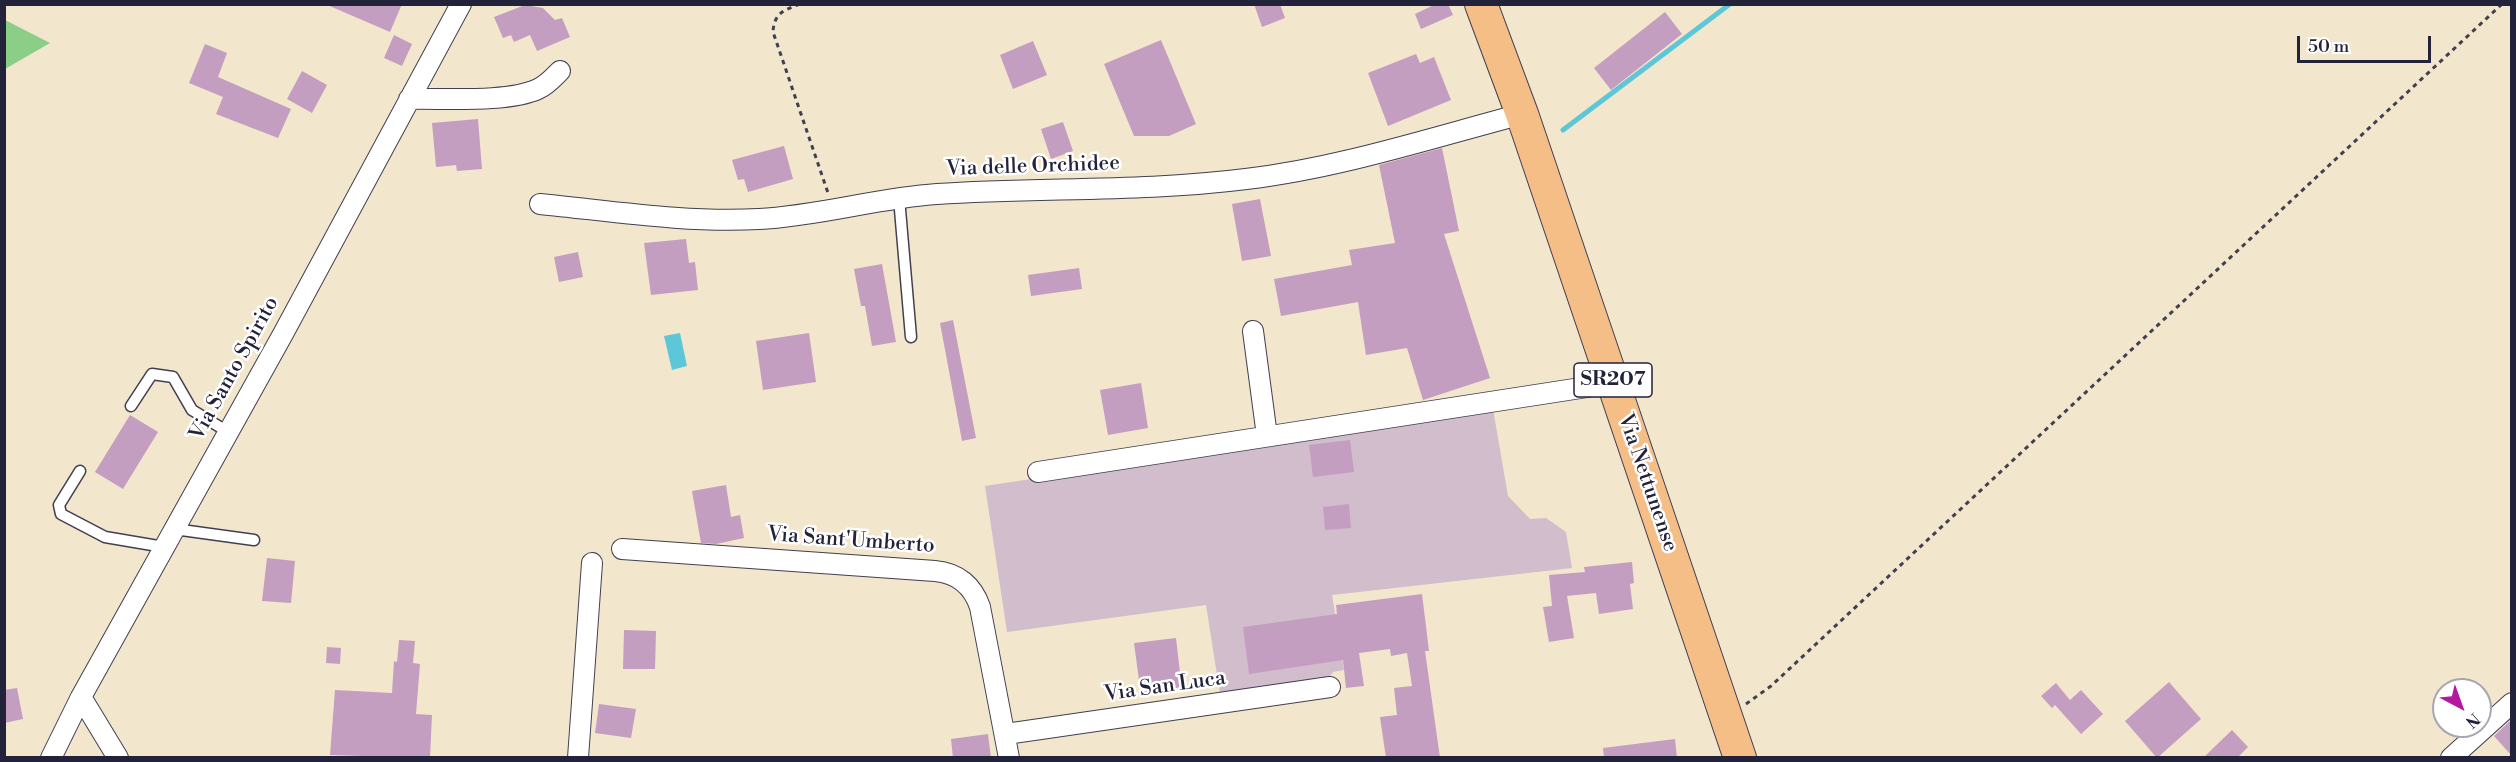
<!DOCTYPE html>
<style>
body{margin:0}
#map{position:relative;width:2516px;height:762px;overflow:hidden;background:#f2e6cc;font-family:"Libre Bodoni",serif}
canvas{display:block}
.frame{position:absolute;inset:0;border:6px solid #22223b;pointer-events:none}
.north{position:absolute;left:2432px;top:678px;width:60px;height:60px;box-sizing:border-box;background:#fff;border:2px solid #a7a7b1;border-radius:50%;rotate:139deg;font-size:16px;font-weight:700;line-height:24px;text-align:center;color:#22223b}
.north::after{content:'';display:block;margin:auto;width:21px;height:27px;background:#b5179e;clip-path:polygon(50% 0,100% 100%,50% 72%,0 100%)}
.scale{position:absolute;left:2297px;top:36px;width:134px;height:27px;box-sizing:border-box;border:3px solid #22223b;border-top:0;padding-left:8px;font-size:18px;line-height:21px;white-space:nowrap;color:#22223b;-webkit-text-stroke:4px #fff;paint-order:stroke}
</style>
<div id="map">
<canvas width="2516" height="762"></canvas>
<div class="frame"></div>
<div class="north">N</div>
<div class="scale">50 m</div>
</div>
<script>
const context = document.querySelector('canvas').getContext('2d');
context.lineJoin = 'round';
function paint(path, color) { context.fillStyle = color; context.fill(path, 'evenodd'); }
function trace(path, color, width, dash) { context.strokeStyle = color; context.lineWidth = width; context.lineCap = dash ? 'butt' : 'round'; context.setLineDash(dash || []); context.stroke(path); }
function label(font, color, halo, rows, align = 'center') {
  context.font = font + ' "Libre Bodoni",serif'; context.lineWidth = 5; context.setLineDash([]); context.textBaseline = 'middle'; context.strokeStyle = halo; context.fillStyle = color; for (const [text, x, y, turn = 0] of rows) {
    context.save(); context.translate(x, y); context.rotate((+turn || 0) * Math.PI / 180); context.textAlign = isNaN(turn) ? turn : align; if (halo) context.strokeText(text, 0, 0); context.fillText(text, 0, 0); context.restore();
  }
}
paint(new Path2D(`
 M1493,409L1508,496L1530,519L1546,518L1566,532L1572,568L1332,595L1344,670L1333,672L1327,680L1220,694L1206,605L1007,632L985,486Z`), '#d1bdcb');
paint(new Path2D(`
 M5,20L50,43L5,69Z`), '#8ace88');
paint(new Path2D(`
 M680,333L687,366L672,370L664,336Z`), '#5dc7d8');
trace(new Path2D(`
 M1563,130L1730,4`), '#5dc7d8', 5);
paint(new Path2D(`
 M325,4H402L390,32Z
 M1254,4H1280L1285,18L1262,27Z
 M1436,4H1448L1453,15L1421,29L1415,14Z
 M525,5L543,8L555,20L562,18L570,37L537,51L530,35L514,42L511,35L503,38L494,17Z
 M1665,12L1682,34L1611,90L1594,68Z
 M394,35L412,44L402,66L384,58Z
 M1161,40L1196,124L1169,136H1134L1104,64Z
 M1033,41L1047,75L1013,89L1000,55Z
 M205,44L227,53L218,77L291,109L278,138L216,114L223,97L189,83Z
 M1416,54L1420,63L1434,57L1451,100L1388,126L1368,73Z
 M302,71L327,85L312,113L287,99Z
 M478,119L482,169L457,171L456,165L436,167L432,123Z
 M1063,122L1073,151L1051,159L1041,129Z
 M784,146L793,179L748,192L744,179L738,180L732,160Z
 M1442,148L1459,231L1444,234L1490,378L1423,400L1407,348L1366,355L1358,302L1281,316L1274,279L1352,265L1349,250L1395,243L1379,165Z
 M1260,199L1271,256L1242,261L1232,204Z
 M686,239L689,263L695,262L698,290L651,295L644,243Z
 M578,252L583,277L559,282L554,257Z
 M882,264L896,342L872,346L865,306H861L854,269Z
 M1079,268L1082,289L1031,296L1028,275Z
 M953,320L976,438L962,441L940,323Z
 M809,333L816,382L763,390L756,341Z
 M1141,383L1148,428L1108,435L1100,390Z
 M130,415L158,432L123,489L95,472Z
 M1350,440L1354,472L1313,477L1309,445Z
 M726,485L731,517L740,515L744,538L716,544L701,543L692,491Z
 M1349,504L1351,528L1325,530L1323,507Z
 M267,558L295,561L291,603L262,601Z
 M1632,562L1634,583L1630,584L1633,609L1599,614L1596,593L1567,596L1574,638L1549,642L1543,607L1552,606L1549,575L1585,572L1584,567Z
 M1422,594L1429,651H1425L1440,758H1386L1380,717L1397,715L1394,688L1412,686L1407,653L1391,656L1390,649L1359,653L1364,686L1346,688L1343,660L1249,674L1243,627L1337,614L1336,605Z
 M624,630L656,631L655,669H623Z
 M1176,638L1182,690L1141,695L1134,643Z
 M399,640L415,641L413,663L420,664L416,714L432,715L430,758L330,755L335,690L392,693L394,661L397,662Z
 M327,647L341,648L340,664L326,663Z
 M2169,682L2201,719L2157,758L2125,721Z
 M2056,683L2070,700L2081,690L2103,714L2081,734L2055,705L2052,708L2041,696Z
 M17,688L23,719L4,723V690Z
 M599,704L636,709L631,738L595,733Z
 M2511,720V755L2494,736Z
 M2232,730L2248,747L2237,758H2203Z
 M988,734L991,758H953L951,739Z
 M1675,739L1677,758H1604L1603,748Z`), '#c49ec0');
const service = new Path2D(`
 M899,198L911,337
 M131,406L152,374L173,377L192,410L228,432
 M80,471L59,505L61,514L105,537L164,547
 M174,529L254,540`);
const minor = new Path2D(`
 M409,99C444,98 508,103 538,89C547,85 553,78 560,71
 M540,204C612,211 686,223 759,219C819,216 877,198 937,194C1040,187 1143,192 1246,179C1339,168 1431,138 1522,114
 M1253,331L1267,436
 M1038,472L1613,383
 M622,549L935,571C958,573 973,586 980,607L1009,758
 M81,697L118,758
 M1006,734L1330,687
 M51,758L81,697L283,334L461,4
 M578,758L592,563
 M2451,758L2512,703`);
const primary = new Path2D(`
 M1481,4L1522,114L1740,758`);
trace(service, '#413f51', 13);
trace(minor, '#413f51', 22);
trace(primary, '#413f51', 34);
trace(new Path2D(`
 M800,4C784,10 774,13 773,32L828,193
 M1746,704L1771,686L2502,4`), '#413f51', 3, [4.5, 4.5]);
trace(service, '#fff', 10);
trace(minor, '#fff', 20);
trace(primary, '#f6be87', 32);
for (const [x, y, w] of [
 [1613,380,78]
]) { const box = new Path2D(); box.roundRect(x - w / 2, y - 17, w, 34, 4.5); context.fillStyle = '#fff'; context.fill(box); trace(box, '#22223b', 1.5); }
label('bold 20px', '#22223b', null, [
 ["SR207",1613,380]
]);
label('21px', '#22223b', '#fff', [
 ["Via delle Orchidee",1033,167,-2],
 ["Via Santo Spirito",235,369,-61],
 ["Via Nettunense",1647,483,71],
 ["Via Sant'Umberto",851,541,4],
 ["Via San Luca",1165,687,-8]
]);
</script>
